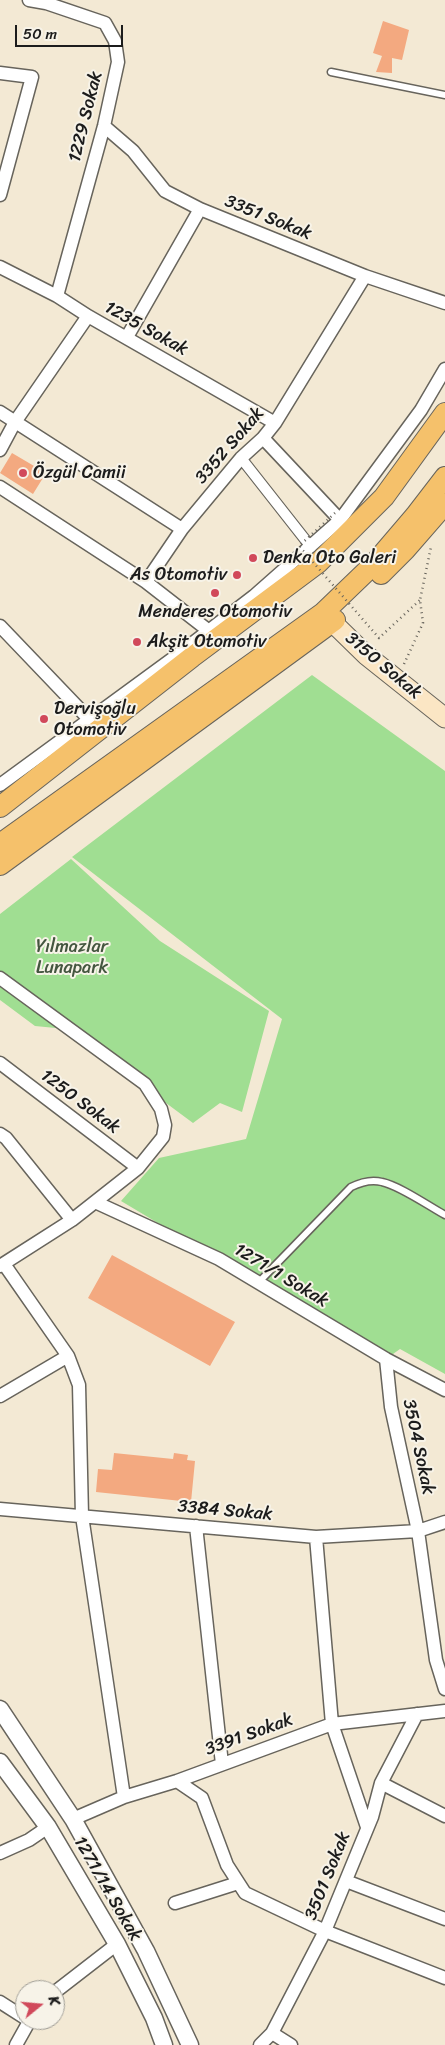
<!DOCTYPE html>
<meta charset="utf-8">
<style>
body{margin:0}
#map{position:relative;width:445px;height:2045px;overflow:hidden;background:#f3e9d4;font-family:Sriracha,sans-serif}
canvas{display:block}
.north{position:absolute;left:15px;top:1980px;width:50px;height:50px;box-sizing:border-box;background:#f7f3e8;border:1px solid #9f9d96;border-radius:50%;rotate:73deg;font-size:14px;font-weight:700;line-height:20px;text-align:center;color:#1c1c1c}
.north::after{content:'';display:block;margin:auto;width:18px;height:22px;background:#d1495b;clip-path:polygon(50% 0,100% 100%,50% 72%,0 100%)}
.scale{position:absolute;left:15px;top:25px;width:108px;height:22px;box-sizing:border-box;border:2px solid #1c1c1c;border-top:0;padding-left:6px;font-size:15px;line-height:18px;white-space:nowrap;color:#1c1c1c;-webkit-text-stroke:4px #f7f3e8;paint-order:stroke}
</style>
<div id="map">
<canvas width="445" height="2045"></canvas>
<div class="north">K</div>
<div class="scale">50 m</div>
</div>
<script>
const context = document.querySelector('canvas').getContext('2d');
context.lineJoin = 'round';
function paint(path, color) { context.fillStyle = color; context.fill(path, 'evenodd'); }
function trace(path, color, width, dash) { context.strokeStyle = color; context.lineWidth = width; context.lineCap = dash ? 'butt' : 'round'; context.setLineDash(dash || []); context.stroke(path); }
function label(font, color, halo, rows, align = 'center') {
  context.font = font + ' Sriracha,sans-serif'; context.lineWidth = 4; context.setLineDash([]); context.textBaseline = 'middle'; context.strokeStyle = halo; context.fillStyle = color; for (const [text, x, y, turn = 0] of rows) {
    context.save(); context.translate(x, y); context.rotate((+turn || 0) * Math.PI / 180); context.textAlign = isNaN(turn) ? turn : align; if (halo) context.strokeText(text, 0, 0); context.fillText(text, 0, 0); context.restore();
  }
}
paint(new Path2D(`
 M312,675L445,771V1374L400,1349L386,1359L121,1201L159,1158L246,1139L282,1019L72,857Z
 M71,859L160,941L269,1011L242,1112L220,1103L193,1123L66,1029L35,1026L0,1000V914Z`), '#a0de92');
paint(new Path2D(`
 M383,21L409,30L402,60L392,58V73L376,72L382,56L373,53Z
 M12,453L46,473L33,494L0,473Z
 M112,1255L235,1322L210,1366L88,1298Z
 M114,1453L173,1459L174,1453L188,1455L187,1460L195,1461L191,1502L96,1492L98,1469L112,1470Z`), '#f3a980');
const service = new Path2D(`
 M331,72L445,95
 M258,1283L351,1187C361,1182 371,1179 382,1182C400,1186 427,1205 445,1215`);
const pedestrian = new Path2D(`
 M241,458L311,547`);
const minor = new Path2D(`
 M29,0L46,3L105,23L115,41L118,62L104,126L57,296
 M0,73L32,77L0,195
 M104,126L133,151L165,191L200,209L365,276L445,303
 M0,267L57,296L88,316L275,423
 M127,337L200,209
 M0,412L182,529
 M263,438L340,520
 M0,450L15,422L88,316
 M0,487L146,582L209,631
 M146,582L182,529L241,458L263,438L275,423L365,276
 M0,626L89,719
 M0,785L172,659L254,596L340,520L421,410L445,369
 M0,978L145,1084L161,1109L165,1125L163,1137L138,1168L72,1220L0,1266
 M0,1063L138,1168
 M0,1134L6,1138L72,1220
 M95,1202L219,1259L386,1359L445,1390
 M4,1264L68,1356L79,1385L82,1516L124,1797
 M386,1359L391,1407L418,1531L436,1660L445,1689
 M0,1396L68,1356
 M0,1509L316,1537L418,1531L445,1522
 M196,1526L222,1764
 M316,1537L332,1724L367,1827
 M177,1781L202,1798L227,1865L245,1893L325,1931L445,1978
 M381,1783L445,1816
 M73,1819L124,1797L177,1781L332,1724L445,1711
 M0,1853L29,1840L48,1827
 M346,1881L445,1919
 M175,1903L238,1883
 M55,1992L117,1944
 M0,2002L25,2018
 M272,2033L291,2045
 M16,2045L30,2020
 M260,2045L272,2033L325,1931L372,1817L381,1783L417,1714`);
const tertiary = new Path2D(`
 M0,1709L73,1819L146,1951L190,2045
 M0,1762L48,1827L117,1944L154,2018L164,2045`);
const secondary = new Path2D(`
 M323,613L366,655L445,718`);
const primary = new Path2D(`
 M394,555L405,550L445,504
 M381,574L405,550
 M0,807L192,657L318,563L384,497L445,413
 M0,844L323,613L374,564L415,516L445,477
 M0,865L335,620`);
trace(service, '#67645c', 9);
trace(pedestrian, '#67645c', 12);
trace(minor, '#67645c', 15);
trace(tertiary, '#67645c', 19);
trace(secondary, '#67645c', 21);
trace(primary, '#67645c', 22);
trace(new Path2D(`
 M404,664L423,623L420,600L431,547`), '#67645c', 2.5, [1, 4]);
trace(service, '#fff', 6);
trace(pedestrian, '#fff', 10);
trace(minor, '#fff', 12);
trace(tertiary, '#fff', 16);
trace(secondary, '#fbe6c4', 19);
trace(primary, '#f5c16b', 20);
trace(new Path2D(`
 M335,513L299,546L379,638L420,600`), '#67645c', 2.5, [1, 4]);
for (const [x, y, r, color] of [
 [23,473,5,"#d1495b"],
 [253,558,5,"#d1495b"],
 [237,575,5,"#d1495b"],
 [215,593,5,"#d1495b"],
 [137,642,5,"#d1495b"],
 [44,719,5,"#d1495b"]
]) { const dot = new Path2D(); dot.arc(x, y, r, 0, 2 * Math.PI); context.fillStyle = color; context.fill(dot); trace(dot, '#f7f3e8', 2); }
label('18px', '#1c1c1c', '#f7f3e8', [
 ["1229 Sokak",86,117,-76],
 ["3351 Sokak",268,218,22],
 ["1235 Sokak",146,329,29],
 ["3352 Sokak",230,446,-49],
 ["3150 Sokak",383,666,40],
 ["1250 Sokak",80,1102,37],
 ["1271/1 Sokak",281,1276,31],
 ["3504 Sokak",418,1447,78],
 ["3384 Sokak",225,1511,5],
 ["3391 Sokak",249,1735,-20],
 ["3501 Sokak",328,1876,-68],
 ["1271/14 Sokak",107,1889,60]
]);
label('18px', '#1c1c1c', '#f7f3e8', [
 ["Özgül Camii",33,473],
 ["Denka Oto Galeri",263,558],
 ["As Otomotiv",227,575,"right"],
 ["Menderes Otomotiv",215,612,"center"],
 ["Akşit Otomotiv",147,642],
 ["Dervişoğlu",54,709],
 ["Otomotiv",54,730]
], 'left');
label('18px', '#44563f', '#f7f3e8', [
 ["Yılmazlar",72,947],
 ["Lunapark",72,968]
]);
</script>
